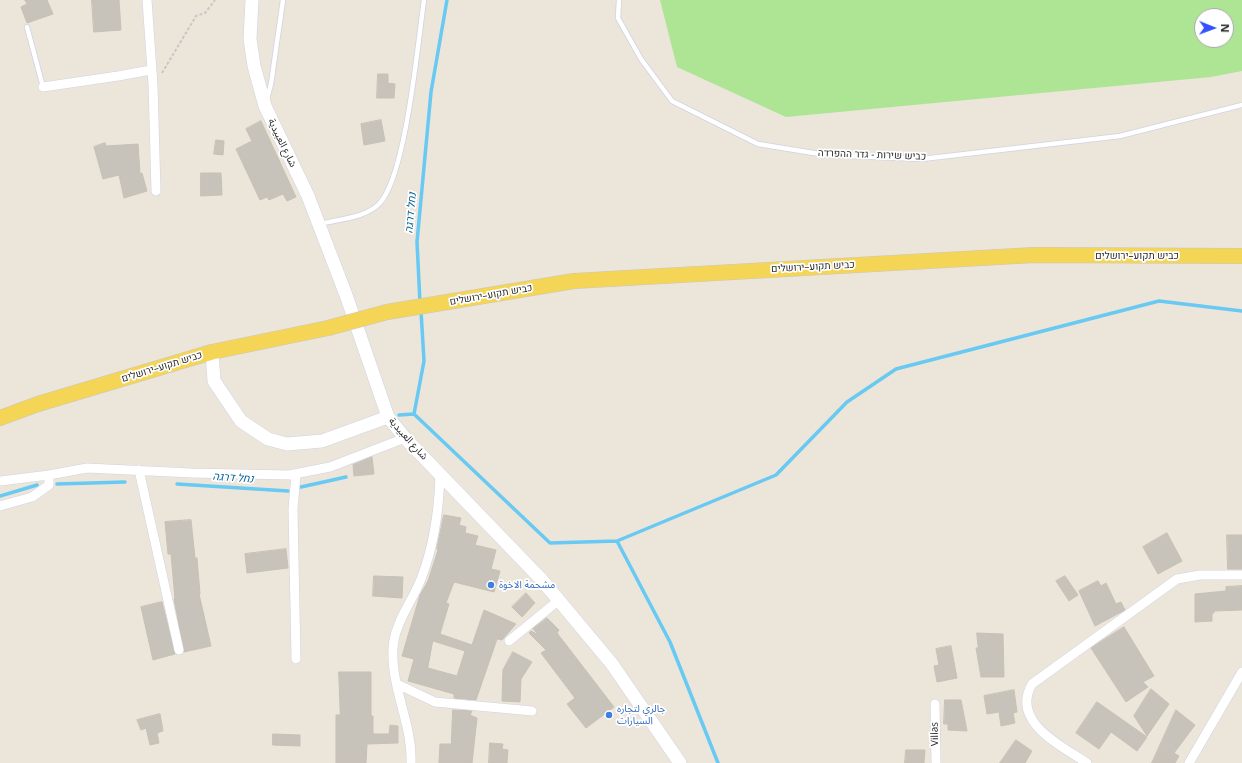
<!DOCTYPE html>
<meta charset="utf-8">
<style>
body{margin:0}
#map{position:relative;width:1242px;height:763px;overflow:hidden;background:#ece5da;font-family:"Noto Sans",sans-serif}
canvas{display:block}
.north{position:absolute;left:1194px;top:8px;width:40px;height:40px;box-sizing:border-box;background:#fff;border:1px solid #a9a9a9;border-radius:50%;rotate:91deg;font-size:11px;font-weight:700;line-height:16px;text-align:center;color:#292929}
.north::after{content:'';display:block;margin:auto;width:14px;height:18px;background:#3453ff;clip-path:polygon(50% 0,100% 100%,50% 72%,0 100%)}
</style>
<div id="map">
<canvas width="1242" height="763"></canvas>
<div class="north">N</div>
</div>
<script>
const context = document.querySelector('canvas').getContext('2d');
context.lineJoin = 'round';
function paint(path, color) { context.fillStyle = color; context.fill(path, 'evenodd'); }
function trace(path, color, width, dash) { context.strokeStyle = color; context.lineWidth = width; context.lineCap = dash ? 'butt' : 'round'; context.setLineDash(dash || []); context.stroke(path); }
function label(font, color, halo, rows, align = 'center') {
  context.font = font + ' "Noto Sans","Noto Sans Arabic",Heebo,sans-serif'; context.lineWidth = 3.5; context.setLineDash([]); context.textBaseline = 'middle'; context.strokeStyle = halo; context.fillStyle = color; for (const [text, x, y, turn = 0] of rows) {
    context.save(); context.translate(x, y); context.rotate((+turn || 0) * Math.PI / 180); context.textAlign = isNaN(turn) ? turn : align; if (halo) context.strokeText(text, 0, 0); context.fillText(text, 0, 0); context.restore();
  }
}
paint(new Path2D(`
 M660,0H1242V71L1211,77L786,117L677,67ZM1202,16H1226V40H1202Z`), '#ade594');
trace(new Path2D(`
 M420,303L417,242L431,92L447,0
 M414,414L550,543L617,541L776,475L847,402L896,369L1159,301L1242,311
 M399,415L414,414L424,361L421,311
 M57,484L125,482
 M177,484L288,491
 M301,487L346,477
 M0,496L37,485
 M617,541L670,642L718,763`), '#68c9f2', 3.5);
const building = new Path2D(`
 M25,0H47L53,14L27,23L21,7L27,4Z
 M92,0H119L121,30L94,32Z
 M378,74H388V83L395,84L394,98H377Z
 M381,120L385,141L364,145L361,124Z
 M261,121L296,197L287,201L283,194L269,200L267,197L260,200L236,149L252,141L246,129Z
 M216,140L224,141L223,155L214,154Z
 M105,143L106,146L138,144L140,174L142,173L147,191L124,198L119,175L103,179L94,147Z
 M201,173H221L222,195L201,196Z
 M372,457L374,474L354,476L353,465Z
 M444,515L461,518L459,525L466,527L465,533L478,536L475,545L496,550L491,569L500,571L494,592L454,582L446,603L449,604L440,634L472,645L484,610L516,624L502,640L497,639L476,700L454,698V694L408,681L414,659L402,656L420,595L428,581L438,550L437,549ZM433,641L465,651L457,676L428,668Z
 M191,520L195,558H197L200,594H199L211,646L184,652L174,599H175L171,554H168L165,522Z
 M1167,533L1182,561L1158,574L1143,547Z
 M1227,535H1242V569H1228Z
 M286,549L288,568L247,573L245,554Z
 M374,576L403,577L402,598L373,596Z
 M1065,576L1078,595L1069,601L1056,581Z
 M1098,581L1101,586L1106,583L1116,604L1121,602L1125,610L1095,626L1079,591Z
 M1242,586V610L1214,611V613H1212V621L1195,622V594L1226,591V587Z
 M526,593L535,603L522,617L512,607Z
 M162,602L175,654L153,660L141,607Z
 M547,618L559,630L557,633L614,707L586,728L567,704L575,698L541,653L546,650L529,633L531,631L539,635L533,629Z
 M1124,627L1154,676L1143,682L1148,687L1126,702L1091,648Z
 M977,633L1003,634L1004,677H981L976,648H978Z
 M951,646L957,678L937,682L934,666L939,665L936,649Z
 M513,652L532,662L521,679L520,702L502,701L503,670Z
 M339,672H371V716H373V734H389L390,725L398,726V743L367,744L366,763H336V715H340Z
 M1151,689L1169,704L1147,736L1134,716Z
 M1014,690L1017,712L1013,713L1015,723L1001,726L999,712L987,714L984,696Z
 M945,700H961L967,731L948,730V724H944Z
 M1097,702L1147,737L1137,751L1111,732L1099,749L1076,733Z
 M453,710L472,711L470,715L477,718L472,763H439L440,744H451Z
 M1176,710L1195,725L1174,753L1179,756L1175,763H1152Z
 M160,714L163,731L157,733L159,743L150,745L146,728L141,730L137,720Z
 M273,734L300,735V746L273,745Z
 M1016,740L1032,751L1025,763H1000Z
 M490,743L503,744L502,749L508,750L507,763H489Z
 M906,750H925L924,763H905Z`);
paint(building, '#c7c2ba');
trace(building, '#c7c1b4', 1);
const lane = new Path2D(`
 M619,0L618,18L641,59L672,101L758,144L826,155L922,159L1120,136L1242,105
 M27,27L43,87
 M267,99L271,84L283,0
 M320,224C339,219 365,218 379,204C406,177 418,41 424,0`);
const street = new Path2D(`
 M147,0L153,85L156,191
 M43,87L118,76L151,70
 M139,470L179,650
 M0,481L49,475
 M0,506L32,497L49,485V475L87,468L191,473L289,475L330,467L405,438
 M509,641L559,600
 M296,659L293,509L296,474
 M397,684L435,702L532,711
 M935,704L936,763
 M411,763C413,722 387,681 394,640C398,618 413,600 421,579C434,546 439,510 440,474
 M1087,763C1062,746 1010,722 1032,684L1177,579L1200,575H1242
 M1189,763L1242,672`);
const secondary = new Path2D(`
 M252,0L250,39L254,66L265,106L308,196L346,295L388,417L405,438L541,579L612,664L680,763
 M212,352L214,381L241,421L268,439L287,444L322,441L388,417`);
const primary = new Path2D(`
 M387,312L574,281L1034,255L1242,256
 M0,418L38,404L212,352L328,328`);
trace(lane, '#cfd2e3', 6);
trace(street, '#cfd2e3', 10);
trace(secondary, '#cfd2e3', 14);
trace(primary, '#c7c7c7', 16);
trace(new Path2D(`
 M162,73L196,16L205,13L215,0`), '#c7c7c7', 2, [3, 2]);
trace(lane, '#fff', 4.5);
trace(street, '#fff', 9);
trace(secondary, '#fff', 13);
trace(primary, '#f5d556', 15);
const primaryBridge = new Path2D(`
 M328,328L387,312`);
trace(primaryBridge, '#c7c7c7', 16, []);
trace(primaryBridge, '#f5d556', 15);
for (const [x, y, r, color] of [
 [491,585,4,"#3f7fe0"],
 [609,715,4,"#3f7fe0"]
]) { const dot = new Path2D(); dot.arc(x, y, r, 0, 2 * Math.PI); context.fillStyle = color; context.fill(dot); trace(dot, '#fff', 1.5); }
label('10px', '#292929', '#fff', [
 ["شارع العبيدية",282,143,64],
 ["כביש שירות - גדר ההפרדה",872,155,2],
 ["כביש תקוע–ירושלים",1137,256],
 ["כביש תקוע–ירושלים",813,267,-3],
 ["כביש תקוע–ירושלים",491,295,-10],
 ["כביש תקוע–ירושלים",162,367,-17],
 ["شارع العبيدية",408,439,48],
 ["Villas",935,734,-91]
]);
label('10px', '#366cbe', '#fff', [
 ["مشحمة الاخوة",499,585],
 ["جالري لتجاره",617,709],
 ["السيارات",617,721]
], 'left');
label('italic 11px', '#09659d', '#fff', [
 ["נחל דרגה",411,213,-85],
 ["נחל דרגה",233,478,4]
]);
</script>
